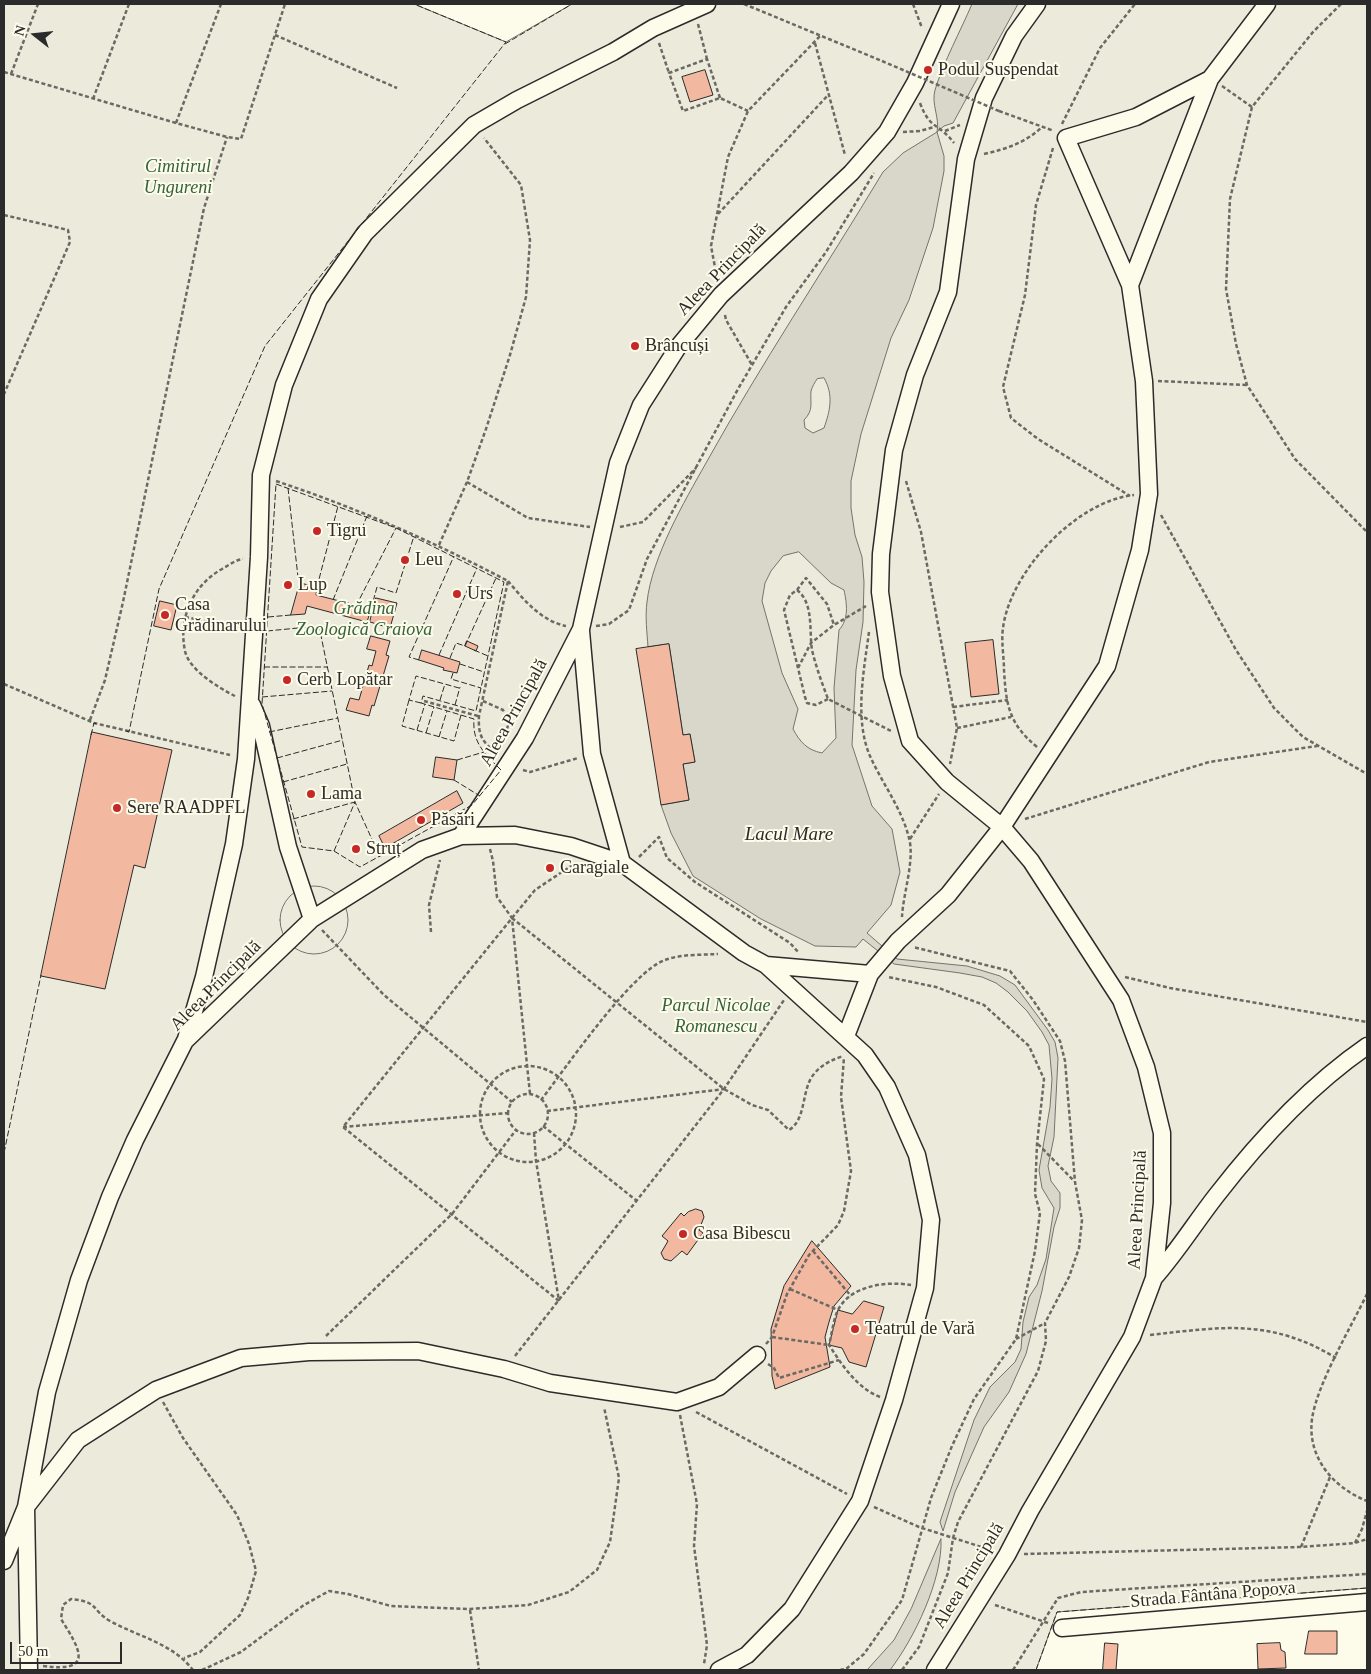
<!DOCTYPE html>
<meta charset="utf-8">
<style>
body{margin:0}
#map{position:relative;width:1371px;height:1674px;overflow:hidden;background:#fdfbea;font-family:Georgia,serif}
canvas{display:block}
.frame{position:absolute;inset:0;border:5px solid #2b2b2b;pointer-events:none}
.north{position:absolute;left:10px;top:10px;width:50px;height:50px;-webkit-text-stroke:4px #fdfbea;paint-order:stroke;rotate:286deg;font-size:14px;font-weight:700;line-height:20px;text-align:center;color:#2b2b2b}
.north::after{content:'';display:block;margin:auto;width:18px;height:22px;background:#2b2b2b;clip-path:polygon(50% 0,100% 100%,50% 72%,0 100%)}
.scale{position:absolute;left:10px;top:1642px;width:112px;height:22px;box-sizing:border-box;border:2px solid #2b2b2b;border-top:0;padding-left:6px;font-size:15px;line-height:18px;white-space:nowrap;color:#2b2b2b;-webkit-text-stroke:4px #fdfbea;paint-order:stroke}
</style>
<div id="map">
<canvas width="1371" height="1674"></canvas>
<div class="frame"></div>
<div class="north">N</div>
<div class="scale">50 m</div>
</div>
<script>
const context = document.querySelector('canvas').getContext('2d');
context.lineJoin = 'round';
function paint(path, color) { context.fillStyle = color; context.fill(path, 'evenodd'); }
function trace(path, color, width, dash) { context.strokeStyle = color; context.lineWidth = width; context.lineCap = dash ? 'butt' : 'round'; context.setLineDash(dash || []); context.stroke(path); }
function label(font, color, halo, rows, align = 'center') {
  context.font = font + ' Georgia,serif'; context.lineWidth = 4; context.setLineDash([]); context.textBaseline = 'middle'; context.strokeStyle = halo; context.fillStyle = color; for (const [text, x, y, turn = 0] of rows) {
    context.save(); context.translate(x, y); context.rotate((+turn || 0) * Math.PI / 180); context.textAlign = isNaN(turn) ? turn : align; if (halo) context.strokeText(text, 0, 0); context.fillText(text, 0, 0); context.restore();
  }
}
const green = new Path2D(`
 M4,4H414L506,42L572,4H1367V1588L1057,1612L1036,1670H4Z`);
paint(green, '#ecebdb');
trace(green, '#74746e', 1);
const parking = new Path2D(`
 M280 920a34 34 0 1 1 68 0a34 34 0 1 1-68 0Z`);
paint(parking, '#eceadb');
trace(parking, '#74746e', 1);
const water = new Path2D(`
 M972,4H1018L953,123L944,126L937,132L944,156V171L933,228L909,300L891,338L861,434L851,481V508L855,535L862,557L864,582L863,622L856,670L852,745L872,806L892,829L900,872L891,905L867,933L897,959L967,966L1000,976L1015,985L1048,1030L1055,1042L1058,1058L1054,1137L1048,1166L1051,1181L1060,1193V1208L1054,1227L1042,1291L1026,1354L1009,1392L984,1427L955,1492L943,1531L940,1522L974,1420L990,1387L1015,1362L1021,1349L1023,1322L1029,1297L1037,1285L1046,1259L1054,1208L1042,1188L1039,1170L1050,1107L1052,1079L1049,1045L1042,1032L1027,1011L1008,992L996,983L982,977L960,973L894,964L863,939L856,947L815,946L761,919L693,876L671,833L661,805L689,800L683,764L695,762L690,734L683,735L669,644L648,647C647,632 645,617 647,602C652,557 684,502 706,463C761,364 824,270 883,172L903,153L937,132C940,118 931,104 935,90C944,61 960,32 972,4ZM824,378C834,395 830,411 824,428L813,433L805,428L804,420C814,410 810,403 811,391C812,387 815,382 817,379ZM799,552L831,583L844,590C847,604 849,619 839,630L834,688L836,738L822,753C807,750 800,742 793,729L798,709L782,673L762,601L765,583L771,571L783,556Z
 M941,1539C943,1579 914,1639 890,1670H867L894,1640L911,1609Z`);
paint(water, '#d8d7c9');
trace(water, '#74746e', 1);
const building = new Path2D(`
 M705,70L713,95L690,102L682,77Z
 M300,583L317,587L316,595L371,609L367,622L307,606L305,614L291,615Z
 M376,598L397,603L390,628L370,622Z
 M160,601L177,605L171,630L154,626Z
 M371,636L390,641L386,655L389,656L374,706L372,705L369,716L346,710L350,698L359,700L369,665L372,666L376,651L367,649Z
 M993,640L999,694L971,697L965,643Z
 M467,641L478,646L476,651L465,646Z
 M669,644L683,735L690,734L695,762L683,764L689,800L661,805L636,649Z
 M422,650L460,662L457,673L443,670L444,668L419,660Z
 M92,732L172,750L145,868L134,865L105,989L41,976Z
 M436,757L457,760L454,780L433,777Z
 M457,791L463,803L385,848L379,836Z
 M696,1209L702,1211L704,1217L699,1230L703,1233L687,1255L682,1251L671,1261L664,1259L661,1253L668,1241L662,1236L681,1213L684,1216L688,1212Z
 M812,1241L851,1286L834,1306L829,1322L825,1337L830,1367L775,1389L772,1376L771,1329L784,1286Z
 M864,1301L884,1307L866,1367L849,1362L842,1348L829,1345L838,1310L852,1314Z
 M1309,1631H1337V1654H1305Z
 M1105,1643L1118,1644L1116,1670H1103Z
 M1280,1643L1281,1650L1285,1652L1286,1668L1258,1669L1257,1644Z`);
paint(building, '#f2b8a0');
trace(building, '#2b2b2b', 1);
const minor = new Path2D(`
 M1130,285L1210,79
 M581,631L592,754L622,863L744,953L766,965L865,1055L887,1087L917,1155L931,1220L925,1288L894,1400L860,1501L792,1609L747,1655L719,1670
 M252,705L261,726L288,847L312,919
 M461,836L515,835L571,846L622,863
 M766,965L870,974
 M846,1036L870,974L898,941L948,895L1002,827L1107,666L1140,550L1149,494L1144,381L1130,285L1066,138L1136,117L1210,79L1267,4
 M186,1039L204,977L234,844L246,759L259,557L261,475L284,385L319,299L365,233L474,125L517,100L613,52L653,28L707,4
 M1154,1278C1177,1252 1195,1223 1216,1196C1260,1139 1309,1086 1367,1046
 M4,1561L26,1507L47,1392L79,1280L110,1197L135,1140L185,1041L312,919L422,850L461,836L525,738L581,629L618,463L641,405L678,347L721,295L851,173L887,132L915,83L951,4
 M1062,1628L1367,1602
 M29,1670L26,1507L78,1440L156,1390L241,1358L309,1352L418,1351L504,1369L550,1383L677,1402L719,1387L757,1355
 M935,1670L1007,1555L1030,1511L1132,1337L1154,1278L1162,1203V1133L1146,1067L1121,1000L1031,861L1002,827L947,782L910,741L892,676L880,592L881,554L894,450L915,375L948,292L966,159L984,98L1014,36L1037,4`);
trace(minor, '#2b2b2b', 19);
trace(new Path2D(`
 M744,4L882,61
 M913,4L922,28
 M1341,4L1313,32L1252,107L1230,199L1226,289L1236,344L1247,385L1295,459L1367,532
 M698,24L707,59
 M275,35L397,88
 M659,43L669,73
 M815,43L845,155
 M4,72L176,123L227,137L241,139L285,4
 M11,74L38,4
 M1222,86L1252,107
 M720,98L707,59L669,73L683,111L720,98L748,111
 M93,99L129,4
 M920,103C930,130 939,123 954,143
 M999,111L1054,131
 M176,123L221,4
 M1062,124L1100,48L1135,4
 M945,131L960,125
 M903,132L920,131L934,127
 M1053,148L1036,205L1025,295L1003,387L1011,418L1038,439L1130,496
 M984,154C1006,149 1025,143 1042,127
 M718,214L829,94
 M4,215L68,230L70,242L4,394
 M717,278L711,246L728,157L748,111L821,35
 M725,315L726,320L752,365
 M1158,381L1247,385
 M276,481C357,508 432,541 508,581L479,716C478,736 482,741 497,754
 M906,481L921,532L957,728L950,764
 M467,482L528,518L590,527
 M1161,515L1236,650L1274,708L1303,737L1367,774
 M620,527L643,522L696,468
 M439,545L467,482L486,429L510,355L526,297L530,240L521,185L484,138
 M508,581C523,599 541,621 566,626
 M797,590L806,578L827,604L834,625
 M185,617L238,628
 M596,626L609,624L629,610L647,559L738,389L786,307L826,252L874,173
 M869,632C864,670 854,719 870,756C882,783 902,809 909,838C915,860 903,894 902,917
 M798,668L811,643L834,625L866,606
 M4,684L94,723L230,755
 M235,696C219,688 189,670 185,651C178,618 193,585 222,569C229,565 235,560 243,559
 M828,699L816,705L807,703L805,697L784,610L790,595L797,590C814,603 809,631 812,650C816,667 822,683 828,699L891,731
 M424,701L478,716
 M483,701L503,710L509,722L505,736L490,748
 M953,707L1008,700
 M90,720L105,680L123,602L204,208L227,137
 M957,728L1011,717
 M1037,747C1009,724 1006,705 1004,670C1004,657 1001,641 1003,628C1010,572 1076,501 1134,495
 M523,770L530,772L578,758
 M1025,819L1209,762L1317,746
 M910,839L939,794
 M490,849L493,861L497,897L512,918L530,1094
 M639,857L659,837L667,858L695,882L790,943L799,953
 M512,918L535,890L574,864
 M322,930L384,995L512,1102
 M431,932L429,905L440,860
 M1125,977L1170,988L1367,1022
 M480 1114a48 48 0 1 1 96 0a48 48 0 1 1-96 0Z
 M508 1114a20 20 0 1 1 40 0a20 20 0 1 1-40 0Z
 M541,1100C566,1068 631,972 665,960C681,954 701,955 718,954
 M547,1111L724,1089
 M543,1126L637,1201
 M343,1127L508,1113
 M534,1133L536,1161L559,1301
 M1038,1144L1074,1181
 M813,1251L851,1296
 M790,1289L838,1310
 M1367,1294C1351,1327 1317,1384 1312,1419C1307,1458 1334,1488 1367,1501
 M559,1301L343,1127L512,918L724,1089L752,1105L768,1110L789,1130C807,1119 801,1089 814,1074C822,1064 832,1060 843,1056
 M1150,1335C1222,1327 1270,1318 1336,1358
 M326,1336L452,1214L516,1130
 M772,1337L829,1345
 M1016,1339L1045,1323
 M766,1344L772,1337L787,1294L809,1255L838,1225L844,1211L851,1171L841,1097L844,1057
 M515,1356L724,1089L784,1000
 M768,1364L774,1368L779,1378L839,1360
 M880,1397C857,1388 842,1365 829,1345C832,1334 833,1320 838,1310C851,1285 887,1281 911,1285
 M163,1402L183,1438L237,1515L249,1544L256,1571L248,1598L240,1615L200,1652L184,1658
 M696,1412L847,1494
 M680,1415L697,1504L694,1546L707,1645L704,1664
 M874,1507L919,1527L991,1550
 M1355,1543L1362,1529L1367,1511
 M1301,1547L1330,1477
 M1024,1554L1301,1547L1355,1543L1367,1539
 M995,1605L1048,1623
 M470,1610L479,1670
 M43,1666C96,1673 79,1648 61,1619L63,1605L71,1599C100,1602 91,1610 110,1621C139,1637 172,1643 193,1670
 M202,1670L241,1652L304,1605L329,1591L348,1594L391,1606L470,1609L528,1605L569,1592L597,1570L610,1542L619,1478L604,1407
 M840,1670L846,1669L864,1654L902,1600L931,1498L952,1446L974,1399L1016,1339L1035,1251L1040,1213L1035,1194L1037,1144L1044,1079L1029,1046L984,1005L936,987L888,977
 M902,1670L919,1647L948,1573L953,1538L958,1522L1038,1371L1046,1341L1045,1323L1069,1277L1079,1248L1082,1220L1075,1182L1065,1061L1060,1041L1033,1000L1010,971L913,947
 M1013,1670L1058,1598L1081,1592L1367,1574`), '#6a6964', 2.5, [4, 2.5]);
trace(minor, '#fdfbea', 16);
trace(new Path2D(`
 M882,61L999,111`), '#6a6964', 2.5, [4, 2.5]);
trace(new Path2D(`
 M505,44L572,4
 M276,484L396,528L504,582L476,711L423,696L421,703L474,719C472,743 485,754 501,770L472,805L360,867L334,851L302,847L262,704Z
 M288,488L299,586
 M317,587L338,506
 M333,600L367,516
 M356,606L396,528
 M371,609L377,587L396,593L414,536
 M268,617L291,615V613
 M267,631L319,626L355,802L380,857
 M474,650L488,656
 M439,655L477,568
 M450,658L456,643L465,646L496,578
 M419,660L409,657L454,556
 M460,664L484,672
 M264,667H328
 M453,673L451,679L481,688
 M262,697L332,691
 M409,700L402,726L454,741L461,715
 M440,700L445,684
 M421,703L409,700L416,676L459,688
 M455,705L460,687
 M417,730L425,704
 M126,731L129,732L159,589L265,346L506,42L414,4
 M269,732L338,718
 M426,733L434,707
 M91,735L94,723L97,724
 M439,737L447,711
 M277,758L343,740
 M457,760L484,752
 M454,780L480,796
 M283,782L347,764
 M293,819L355,802
 M334,851L355,802
 M4,1153L41,975
 M1036,1670L1057,1612L1367,1588`), '#2b2b2b', 1, [6, 2.5]);
for (const [x, y, r, color] of [
 [928,70,5,"#c62828"],
 [635,346,5,"#c62828"],
 [317,531,5,"#c62828"],
 [405,560,5,"#c62828"],
 [288,585,5,"#c62828"],
 [457,594,5,"#c62828"],
 [165,615,5,"#c62828"],
 [287,680,5,"#c62828"],
 [311,794,5,"#c62828"],
 [117,808,5,"#c62828"],
 [421,820,5,"#c62828"],
 [356,849,5,"#c62828"],
 [550,868,5,"#c62828"],
 [683,1234,5,"#c62828"],
 [855,1329,5,"#c62828"]
]) { const dot = new Path2D(); dot.arc(x, y, r, 0, 2 * Math.PI); context.fillStyle = color; context.fill(dot); trace(dot, '#fdfbea', 2); }
label('18px', '#2b2b2b', '#fdfbea', [
 ["Podul Suspendat",938,70],
 ["Brâncuși",645,346],
 ["Tigru",327,531],
 ["Leu",415,560],
 ["Lup",298,585],
 ["Urs",467,594],
 ["Casa",175,605],
 ["Grădinarului",175,626],
 ["Cerb Lopătar",297,680],
 ["Lama",321,794],
 ["Sere RAADPFL",127,808],
 ["Păsări",431,820],
 ["Struț",366,849],
 ["Caragiale",560,868],
 ["Casa Bibescu",693,1234],
 ["Teatrul de Vară",865,1329]
], 'left');
label('italic 18px', '#34623c', '#fdfbea', [
 ["Cimitirul",178,167],
 ["Ungureni",178,188],
 ["Grădina",364,609],
 ["Zoologică Craiova",364,630],
 ["Parcul Nicolae",716,1006],
 ["Romanescu",716,1027]
]);
label('18px', '#2b2b2b', '#fdfbea', [
 ["Aleea Principală",722,270,-46],
 ["Aleea Principală",514,713,-61],
 ["Aleea Principală",216,986,-45],
 ["Aleea Principală",1138,1210,-87],
 ["Aleea Principală",969,1576,-59],
 ["Strada Fântâna Popova",1213,1595,-5]
]);
label('italic 19px', '#2b2b2b', '#fdfbea', [
 ["Lacul Mare",789,835]
]);
</script>
